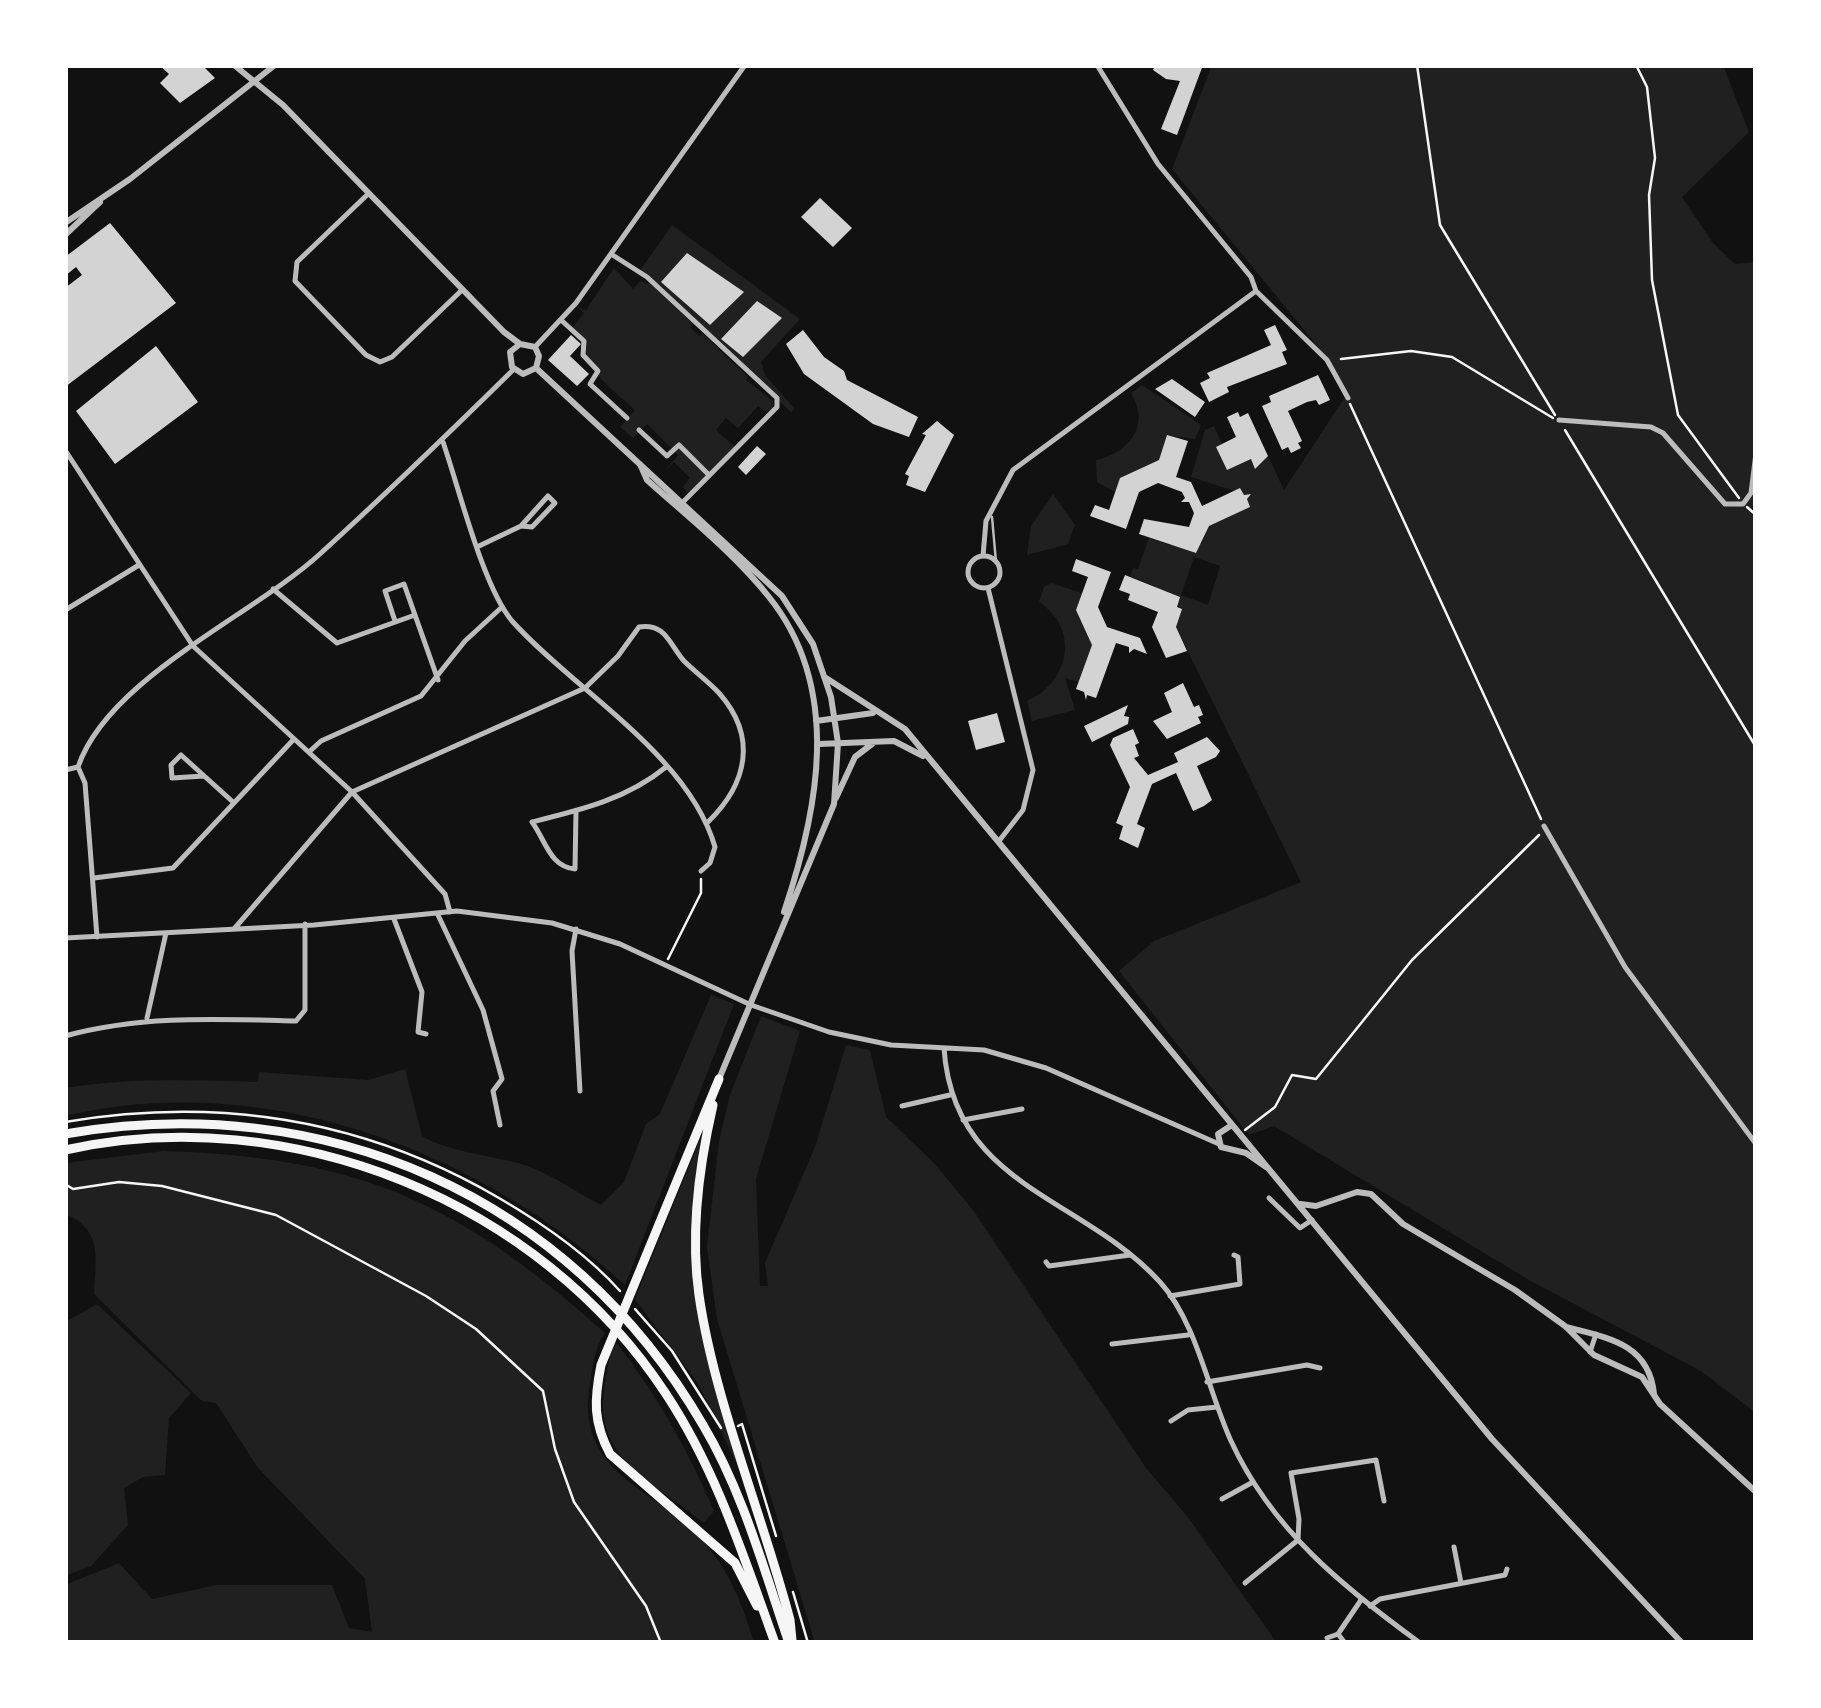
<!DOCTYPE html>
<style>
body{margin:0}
#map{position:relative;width:1821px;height:1708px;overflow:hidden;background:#111;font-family:"PT Sans Narrow",sans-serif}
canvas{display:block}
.frame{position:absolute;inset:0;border:68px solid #fff;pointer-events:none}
</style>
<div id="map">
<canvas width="1821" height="1708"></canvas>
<div class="frame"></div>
</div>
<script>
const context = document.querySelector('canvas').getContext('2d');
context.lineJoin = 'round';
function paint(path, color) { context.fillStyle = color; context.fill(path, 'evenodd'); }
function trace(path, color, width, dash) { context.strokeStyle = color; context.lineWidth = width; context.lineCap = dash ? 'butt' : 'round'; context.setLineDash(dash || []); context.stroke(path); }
paint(new Path2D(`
 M1212,65H1723L1749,132L1682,197L1713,243L1735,264L1756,262V1413L1701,1371L1529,1280L1274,1126L1249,1135L1119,971L1154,941L1301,882L1176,627L1181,609L1155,586L1130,576L1133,568L1138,569L1149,538L1169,545L1202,544L1209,526L1250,507L1247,499L1250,494L1244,495L1240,488L1234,491L1191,477L1205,430L1214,426L1222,444L1216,447L1227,470L1251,459L1256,469L1268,456L1284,490L1345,397L1314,342L1172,169ZM1194,557L1220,566L1208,605L1181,595Z
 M672,225L800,319L761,362L765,375L795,409L791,412L639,272Z
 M614,268L633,289L640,281L652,285L693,324L690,327L699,336L703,334L748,377L746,380L773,401L772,409L766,412L758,406L738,428L726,418L716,430L736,448L689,495L683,487L690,478L674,462L665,471L678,455L647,424L633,438L620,427L635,410C615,391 582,369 584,341L571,330L584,313L577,307L586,310Z
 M1142,385L1201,425L1195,439L1167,436L1159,460L1120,478L1115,492L1097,482L1096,460C1129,453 1151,425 1131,393Z
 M1053,494L1075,525L1068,544L1027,555L1031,526Z
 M1051,583L1082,593L1076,610L1092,645L1079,682L1065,678L1075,710L1032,721L1027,701C1070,682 1080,629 1039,602L1044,587Z
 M711,995L734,1004L625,1285C479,1149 263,1069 65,1116V1088C130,1078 192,1080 258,1082L259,1072L368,1080L405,1069L422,1136C447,1151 487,1155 518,1163C547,1171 574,1191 601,1205L624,1182L646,1124L660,1114Z
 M761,1016L800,1031L756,1179L760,1286H768L765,1263L815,1147L846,1045L870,1050L886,1117L935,1164L973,1210L1146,1468L1187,1516L1277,1643H815L717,1319L707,1247L719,1141L730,1095Z
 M703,1132L697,1294L745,1481L697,1382L635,1299Z
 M164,1151C360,1157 460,1203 605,1333C594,1348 593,1366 590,1384C574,1475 654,1486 703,1541C729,1570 743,1605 754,1643H65V1585L119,1563L152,1599L216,1585H332L349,1628L372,1632L365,1579L258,1468L216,1403L202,1401L94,1294C96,1259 103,1229 65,1214V1163Z
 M97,1304L191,1393L169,1418L165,1475L143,1477L124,1488L128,1525L91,1566L65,1576V1322Z
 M615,1341C656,1393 688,1450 714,1511L704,1523C625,1461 580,1452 615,1341Z`), '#202020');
paint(new Path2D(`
 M159,65H202L215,78L180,103L160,83L169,74Z
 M1155,65H1203L1177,135L1161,129L1180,81L1166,79L1153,70Z
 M820,198L852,228L833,247L801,217Z
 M110,223L176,303L65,387V288L82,275L76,267L65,276V257Z
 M687,253L744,292L710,325L661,282Z
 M757,301L782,318L743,357L721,339Z
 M1275,325L1287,350L1282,352L1287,364L1227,387L1229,392L1209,402L1200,383L1210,378L1207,373L1271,345L1264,330Z
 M803,330L824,357L844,371L847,380L918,417L909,437L873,424L804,374L786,344Z
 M571,335L581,344L570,356L589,374L577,386L548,360Z
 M156,346L198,402L115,464L76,411Z
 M1318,375L1330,400L1319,405L1316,400L1307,402L1288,411L1302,441L1298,443L1301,448L1291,453L1288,447L1282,450L1262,406L1271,402L1269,396Z
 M1172,379L1205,402L1195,417L1155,389Z
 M1238,412L1240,417L1248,413L1268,456L1255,469L1251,459L1227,470L1216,447L1236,437L1227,417Z
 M937,421L954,435L925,492L906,485L909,476L905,474L926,435L922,434Z
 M1167,435L1188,441L1176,477L1191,482L1202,506L1240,488L1244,495L1251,494L1247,499L1250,507L1209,526L1196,553L1139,534L1144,519L1189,527L1194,513L1189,502H1181L1185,498L1182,492L1158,483L1139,492L1126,529L1090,516L1095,505L1109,510L1120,478L1159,460Z
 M757,446L766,454L746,475L738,467Z
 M1076,559L1111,572L1098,607L1107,627L1140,638L1147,654L1134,649L1129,653V647L1116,643L1096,698L1087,695L1086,700L1084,692L1076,689L1092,645L1076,610L1088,577L1072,571Z
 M1125,575L1180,597L1177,607L1182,609L1176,627L1187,651L1166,658L1152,627L1158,612L1128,600L1130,594L1119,590Z
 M1183,683L1194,707L1199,705L1203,715L1198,717L1201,723L1167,739L1153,721L1172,712L1164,693Z
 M1128,705L1124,716L1129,717L1128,724L1092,742L1084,726Z
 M997,713L1005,742L976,750L968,721Z
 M1133,729L1139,743L1135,745L1139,756L1134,758L1148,775L1178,762L1174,753L1207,737L1220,751L1216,757L1197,766L1212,800L1204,806L1193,811L1176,773L1152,784L1137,824L1145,828L1138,848L1119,839L1123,826L1116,823L1130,787L1110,745L1113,738Z`), '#d3d3d3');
trace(new Path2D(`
 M1417,65L1440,225L1555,415
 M1636,65L1647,87L1655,158L1649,195L1652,280L1678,415L1739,498
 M1341,359L1411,351L1452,357L1553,418
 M1350,404L1541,819
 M1565,430L1756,747
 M1747,507L1756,515
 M668,959L701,893V879
 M65,1122C219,1096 364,1119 499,1198C542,1223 587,1254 620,1291
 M1245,1130L1275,1107L1292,1075L1316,1079L1412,960L1539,835
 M65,1184L73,1189L119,1182L162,1186L276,1215L426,1296L476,1329L543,1391L555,1449L574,1502L646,1606L661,1643
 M635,1309L672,1351L721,1428
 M738,1426L742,1424L776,1536
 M793,1592L808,1643`), '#f5f5f5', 2.5);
trace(new Path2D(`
 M992,517L996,562`), '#bcbcbc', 2.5);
trace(new Path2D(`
 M1097,65L1158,164L1251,277L1256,291L1327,360L1348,398
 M368,194L297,262L295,281L366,355L380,362L392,357L462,290
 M611,254L647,277L777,398V407L681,504
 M561,320L584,341L583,355L598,371L590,384L627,418
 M535,347L576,303L745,65
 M1559,420L1651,427L1663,433L1725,504H1743L1751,493L1756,453
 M639,430L667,456L679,445L709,475
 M443,442C459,488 483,587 512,621C575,691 688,754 715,847L710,863L701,871
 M65,450L193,646L352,792L445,894L450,912
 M548,496L555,503L532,527L521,526Z
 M479,546L521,526
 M968 572a16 16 0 1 1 32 0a16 16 0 1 1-32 0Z
 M983,556L986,521L1013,470L1256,291
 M988,588L1033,770L1023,810L999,841
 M273,589L337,643L415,615L438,680
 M67,609L139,565
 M395,621L385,591L404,584L415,615
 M309,752L321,741L421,696L465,641L502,607
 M78,767L85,783L97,937
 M65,770L78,767C108,678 254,615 321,553C387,493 450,432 514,369
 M204,776L172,778L171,765L181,755L233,802
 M576,811L575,869C550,867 546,841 532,822C581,810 627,799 666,767
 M1544,826L1625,967L1756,1144
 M94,878L173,868L294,739
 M438,915L483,1010L502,1079L493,1091L500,1125
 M394,919L422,992L418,1032L426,1034
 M234,929L352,792L585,688L618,656L639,627C666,623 669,644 684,661C695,672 708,681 719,693C758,737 747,784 708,822
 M576,929L572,951L580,1091
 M65,938L314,925L457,911L552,923L620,944L751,1005L829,1032L891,1045L984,1050L1046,1068L1219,1144
 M147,1018L166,933
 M65,1036C141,1015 218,1019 296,1021L305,1010V924
 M944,1048C953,1187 1082,1196 1160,1282C1197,1323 1208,1391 1231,1441C1272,1530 1343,1587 1420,1643
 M902,1106L950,1095
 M963,1120L1022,1109
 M1269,1198L1300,1228L1312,1220
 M1046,1262L1049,1266L1130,1255
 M1170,1296L1240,1284L1238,1257L1234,1255
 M1112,1344L1188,1335
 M1590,1352L1596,1334
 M1207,1382L1307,1365L1320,1368
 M1171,1421L1188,1410L1217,1407
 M1222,1499L1253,1482
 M1454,1547L1461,1583
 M1245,1583L1298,1540L1299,1519L1291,1473L1376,1460L1384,1501
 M1370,1606L1380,1599L1505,1575L1507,1569
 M1327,1638L1338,1634
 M1345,1643L1338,1634L1361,1600`), '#bcbcbc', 5);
trace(new Path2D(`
 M234,65L283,105L504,332L520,344L535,347L539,356L536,368
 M65,223L130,179L275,65
 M65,235L100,202
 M520,344L510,352L512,367L523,374L536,368
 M536,368L782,596L813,644L831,697L838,743L834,804L719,1079
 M640,464L647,480C688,517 735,554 769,597C843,689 818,811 784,912
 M826,678L905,729L1492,1439L1682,1643
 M816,721L873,713
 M819,744L894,741L923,756
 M836,798L855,757L872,744
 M1232,1125L1218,1134L1221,1147L1246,1153L1266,1167
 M1300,1204L1316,1206L1357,1192L1371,1194L1403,1224L1515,1290L1565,1326L1594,1355L1642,1377L1660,1404L1756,1492
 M1566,1327C1609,1338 1649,1344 1654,1394`), '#bcbcbc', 6);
trace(new Path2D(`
 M719,1079L601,1365C594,1400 593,1422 610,1454L735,1563L757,1606
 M713,1105C699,1166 690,1233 699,1295C714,1400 763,1516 790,1620L792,1640
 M65,1134C324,1089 569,1195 703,1425C743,1492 764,1570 789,1643
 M65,1150C290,1100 540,1201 666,1394C717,1471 744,1558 775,1643`), '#f5f5f5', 9);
</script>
